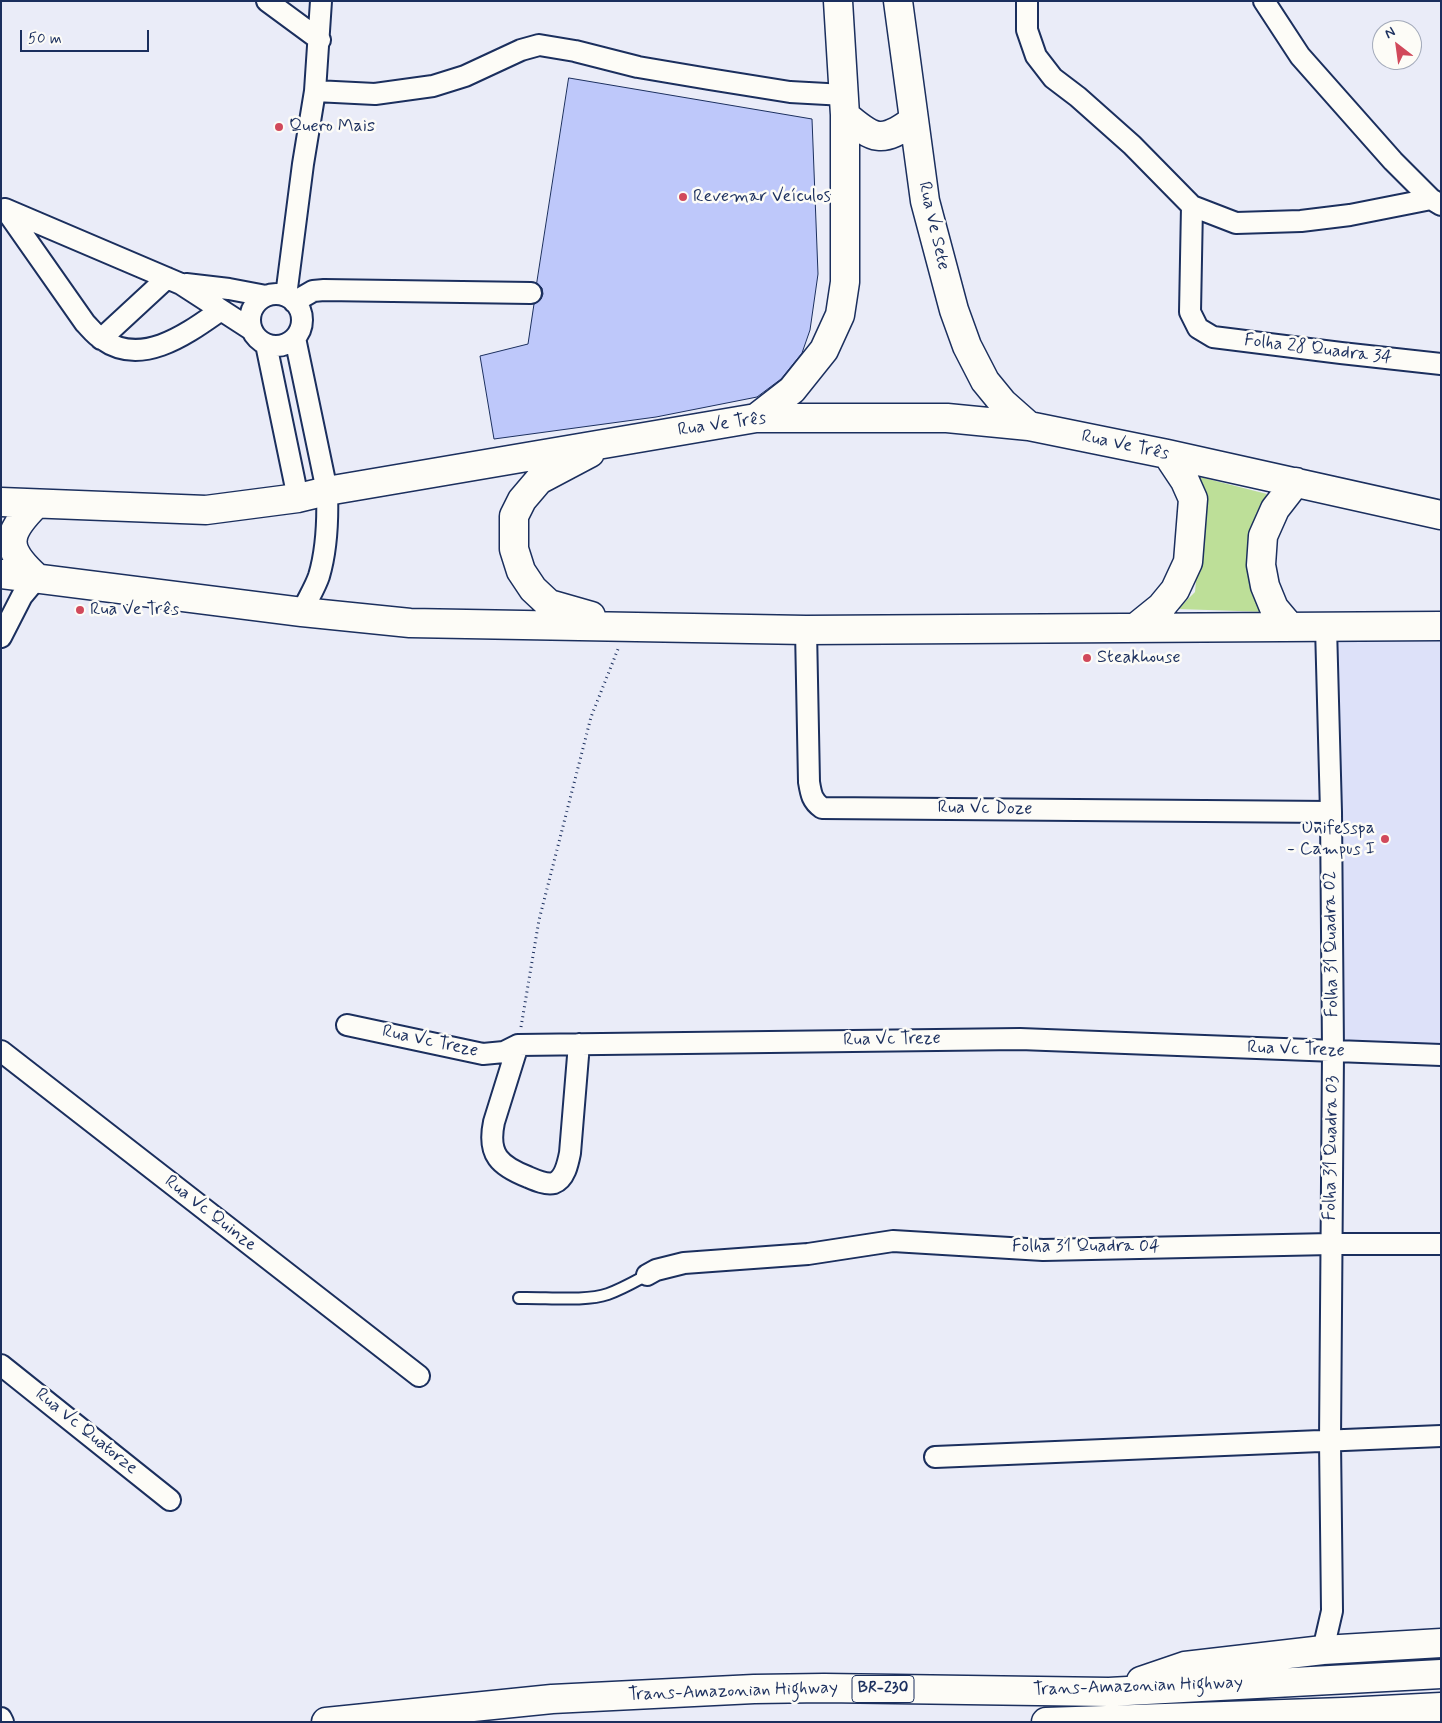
<!DOCTYPE html>
<meta charset="utf-8">
<style>
body{margin:0}
#map{position:relative;width:1442px;height:1723px;overflow:hidden;background:#eaecf8;font-family:Mynerve,sans-serif}
canvas{display:block}
.frame{position:absolute;inset:0;border:2px solid #1b2f5e;pointer-events:none}
.north{position:absolute;left:1372px;top:20px;width:50px;height:50px;box-sizing:border-box;background:#fdfcf7;border:1px solid #a3aaba;border-radius:50%;rotate:330deg;font-size:14px;font-weight:700;line-height:20px;text-align:center;color:#1b2f5e}
.north::after{content:'';display:block;margin:auto;width:18px;height:22px;background:#d1495b;clip-path:polygon(50% 0,100% 100%,50% 72%,0 100%)}
.scale{position:absolute;left:20px;top:30px;width:129px;height:22px;box-sizing:border-box;border:2px solid #1b2f5e;border-top:0;padding-left:6px;font-size:15px;line-height:18px;white-space:nowrap;color:#1b2f5e;-webkit-text-stroke:4px #fdfcf7;paint-order:stroke}
</style>
<div id="map">
<canvas width="1442" height="1723"></canvas>
<div class="frame"></div>
<div class="north">N</div>
<div class="scale">50 m</div>
</div>
<script>
const context = document.querySelector('canvas').getContext('2d');
context.lineJoin = 'round';
function paint(path, color) { context.fillStyle = color; context.fill(path, 'evenodd'); }
function trace(path, color, width, dash) { context.strokeStyle = color; context.lineWidth = width; context.lineCap = dash ? 'butt' : 'round'; context.setLineDash(dash || []); context.stroke(path); }
function label(font, color, halo, rows, align = 'center') {
  context.font = font + ' Mynerve,sans-serif'; context.lineWidth = 5; context.setLineDash([]); context.textBaseline = 'middle'; context.strokeStyle = halo; context.fillStyle = color; for (const [text, x, y, turn = 0] of rows) {
    context.save(); context.translate(x, y); context.rotate((+turn || 0) * Math.PI / 180); context.textAlign = isNaN(turn) ? turn : align; if (halo) context.strokeText(text, 0, 0); context.fillText(text, 0, 0); context.restore();
  }
}
paint(new Path2D(`
 M1441,626V1055L1333,1052L1326,627Z`), '#dde1f9');
paint(new Path2D(`
 M1200,477L1267,494L1256,514L1251,585L1268,612L1178,609L1195,592L1204,497Z`), '#bddf98');
const building = new Path2D(`
 M569,78L812,119L818,274L810,330L802,353L781,379L757,397L656,417L494,439L480,356L528,344L534,304L541,299L543,294L542,288L537,283Z`);
paint(building, '#bec8fa');
trace(building, '#1b2f5e', 1);
const service = new Path2D(`
 M519,1298C544,1297 585,1302 608,1294C622,1289 634,1282 647,1275`);
const minor = new Path2D(`
 M267,1L320,40
 M1027,1V30L1036,56L1053,78L1078,97L1132,145L1192,206L1236,223L1301,221L1350,215L1431,199L1441,205
 M1264,1L1300,56L1393,161L1431,199
 M315,91L375,94L433,86L465,76L521,50L539,45L575,51L638,67L709,79L790,92L845,95
 M1192,206L1190,312L1198,328L1213,337L1341,353L1441,364
 M5,209L85,323C90,328 95,335 102,339C142,368 188,333 221,310
 M5,209L181,284L252,330
 M186,284L229,289L266,296
 M250 320a26 26 0 1 1 52 0a26 26 0 1 1-52 0Z
 M286,296L303,164L315,91L321,1
 M294,302L313,291L324,290L531,293
 M295,338L327,491C328,519 327,549 319,576C315,588 307,600 302,612
 M101,339L167,278
 M266,344L298,498
 M806,630L809,782C811,794 812,801 822,808L1331,812
 M1,637L22,596L37,578
 M347,1025L483,1054L504,1052L518,1045L1020,1039L1441,1055
 M518,1045L494,1122C487,1155 500,1166 528,1177C535,1180 546,1185 554,1183C565,1179 568,1163 570,1153L579,1044
 M1,1051L419,1376
 M647,1275L656,1270L684,1263L808,1254L893,1241L1043,1250L1331,1244H1441
 M1,1365L170,1500
 M935,1457L1441,1436
 M1323,1650L1332,1611L1330,1441L1333,1052L1331,812L1326,627
 M1,1718L3,1722`);
const secondary = new Path2D(`
 M898,1L925,201L954,310L967,346L985,381L1003,403L1029,426
 M845,115C874,140 882,144 914,120
 M756,418L792,390L824,350L840,315L845,282V115L838,1
 M590,453L539,480L522,500L514,516V549L521,571L533,589L549,604L591,616
 M1,502L206,510L298,498L327,491L756,418H947L1029,426L1167,454L1441,515
 M36,504C5,535 4,548 37,578
 M1,574L302,612L410,623L806,630L1441,626
 M1290,627L1274,608L1265,586L1261,565L1263,536L1275,509L1296,482
 M1135,628L1161,607L1175,590L1188,562L1193,499L1185,481L1167,454`);
const trunk = new Path2D(`
 M1141,1681L1185,1666L1323,1650L1441,1643
 M326,1722L552,1699L754,1689L824,1688L1109,1692L1441,1674
 M1046,1722L1344,1712L1441,1707`);
trace(service, '#1b2f5e', 14);
trace(minor, '#1b2f5e', 24);
trace(secondary, '#1b2f5e', 31);
trace(trunk, '#1b2f5e', 31);
trace(new Path2D(`
 M521,1027L539,920L591,717L618,649`), '#1b2f5e', 3, [1, 4]);
trace(service, '#fdfcf7', 10);
trace(minor, '#fdfcf7', 20);
trace(secondary, '#fdfcf7', 28);
trace(trunk, '#fdfcf7', 28);
for (const [x, y, r, color] of [
 [279,127,5,"#d1495b"],
 [683,197,5,"#d1495b"],
 [80,610,5,"#d1495b"],
 [1087,658,5,"#d1495b"],
 [1385,839,5,"#d1495b"]
]) { const dot = new Path2D(); dot.arc(x, y, r, 0, 2 * Math.PI); context.fillStyle = color; context.fill(dot); trace(dot, '#fdfcf7', 2); }
for (const [x, y, w] of [
 [883,1689,62]
]) { const box = new Path2D(); box.roundRect(x - w / 2, y - 13.5, w, 27, 4); context.fillStyle = '#fdfcf7'; context.fill(box); trace(box, '#1b2f5e', 1); }
label('bold 16px', '#1b2f5e', null, [
 ["BR-230",883,1689]
]);
label('18px', '#1b2f5e', '#fdfcf7', [
 ["Quero Mais",289,127],
 ["Revemar Veículos",693,197],
 ["Rua Ve Três",90,610],
 ["Steakhouse",1097,658],
 ["Unifesspa",1375,829,"right"],
 ["- Campus I",1375,850,"right"]
], 'left');
label('18px', '#1b2f5e', '#fdfcf7', [
 ["Rua Ve Sete",933,226,77],
 ["Folha 28 Quadra 34",1318,350,7],
 ["Rua Ve Três",722,425,-8],
 ["Rua Ve Três",1125,446,12],
 ["Rua Vc Doze",985,809,1],
 ["Folha 31 Quadra 02",1332,944,-91],
 ["Rua Vc Treze",892,1040,-1],
 ["Rua Vc Treze",430,1042,12],
 ["Rua Vc Treze",1296,1050,2],
 ["Folha 31 Quadra 03",1332,1148,-89],
 ["Rua Vc Quinze",210,1214,38],
 ["Folha 31 Quadra 04",1086,1247],
 ["Rua Vc Quatorze",86,1432,39],
 ["Trans-Amazonian Highway",1138,1687,-2],
 ["Trans-Amazonian Highway",733,1692,-2]
]);
</script>
